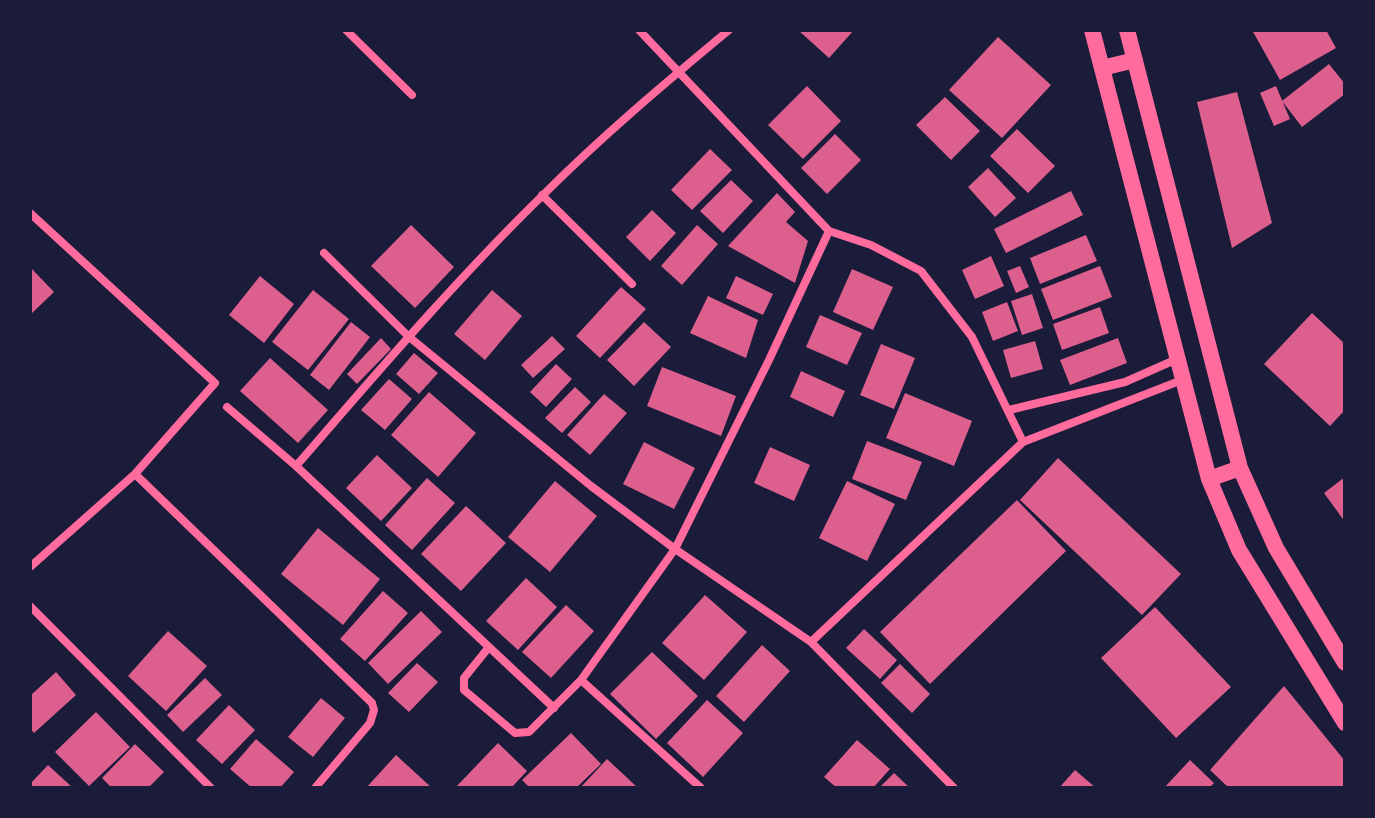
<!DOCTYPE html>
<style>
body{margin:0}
#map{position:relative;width:1375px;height:818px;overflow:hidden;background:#1b1b3a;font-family:Montserrat,sans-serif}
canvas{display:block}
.frame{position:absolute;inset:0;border:32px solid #1b1b3a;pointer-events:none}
</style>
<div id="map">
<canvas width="1375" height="818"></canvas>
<div class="frame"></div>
</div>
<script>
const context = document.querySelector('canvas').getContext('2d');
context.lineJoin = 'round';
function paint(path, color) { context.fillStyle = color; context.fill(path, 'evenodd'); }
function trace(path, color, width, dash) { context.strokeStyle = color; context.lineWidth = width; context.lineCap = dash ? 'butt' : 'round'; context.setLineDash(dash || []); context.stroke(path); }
paint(new Path2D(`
 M798,30H854L829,58Z
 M1252,30H1326L1336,48L1280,80Z
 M998,37L1051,85L1002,138L949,90Z
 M1329,64L1345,84V94L1302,127L1282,101Z
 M807,86L841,121L803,159L768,125Z
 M1276,86L1290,119L1274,126L1260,93Z
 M1237,92L1272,223L1232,248L1197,102Z
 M945,97L980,131L951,160L916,125Z
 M1017,129L1055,166L1028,193L990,156Z
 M835,134L861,160L827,194L801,168Z
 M710,149L732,170L692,210L671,190Z
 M988,168L1016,198L995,217L968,187Z
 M731,180L753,201L723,233L700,211Z
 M1071,191L1083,215L1006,253L994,229Z
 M777,193L795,212L786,222L808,241L795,283L728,246Z
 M652,210L676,233L650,261L626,237Z
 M411,225L454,267L415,308L371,266Z
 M697,225L718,244L682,285L661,266Z
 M1086,235L1097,261L1040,284L1030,258Z
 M991,256L1004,286L975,299L962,270Z
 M1020,266L1029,287L1016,293L1007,271Z
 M1100,266L1112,297L1053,320L1041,289Z
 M30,267L54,292L30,315Z
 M852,269L893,287L873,330L833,312Z
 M260,276L294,304L264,343L229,315Z
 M736,276L773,294L763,315L726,298Z
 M621,287L646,309L600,358L576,336Z
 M313,290L349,319L308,370L272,342Z
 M492,290L522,316L485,360L454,334Z
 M1032,294L1043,328L1022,335L1011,301Z
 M708,296L758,320L746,358L690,333Z
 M1007,302L1018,331L993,341L982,312Z
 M1100,307L1109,333L1062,350L1053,324Z
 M1312,313L1345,344V410L1330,426L1264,364Z
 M820,315L862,333L847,365L806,347Z
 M351,322L370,337L329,390L310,375Z
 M644,322L671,347L634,386L607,360Z
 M552,336L565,349L533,378L521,365Z
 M381,338L391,349L357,384L347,374Z
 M1118,338L1127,363L1070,385L1060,360Z
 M1035,341L1043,369L1011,378L1003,350Z
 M881,344L915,358L894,409L860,395Z
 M414,353L438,373L419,394L396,374Z
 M270,358L328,410L298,443L240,391Z
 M556,364L572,379L546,407L530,392Z
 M662,367L736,396L721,436L647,406Z
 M801,371L845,391L833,417L790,397Z
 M389,379L412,399L385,430L361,410Z
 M575,387L591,402L562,433L545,418Z
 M429,392L476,433L438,477L391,435Z
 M905,393L972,421L954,466L886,438Z
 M604,394L627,413L590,455L567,435Z
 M867,441L922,462L906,500L852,479Z
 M644,442L695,468L674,509L623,484Z
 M770,447L810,465L794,501L754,483Z
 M377,455L412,488L381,521L346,488Z
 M1058,458L1181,574L1142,615L1020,500Z
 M1345,477V522L1324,493Z
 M427,478L455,503L412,550L385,525Z
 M555,481L597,516L550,572L508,537Z
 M847,481L895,504L867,561L819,538Z
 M1017,500L1066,551L930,684L880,632Z
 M466,506L506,543L461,591L421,554Z
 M318,528L380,579L343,625L281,574Z
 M526,578L557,607L518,650L486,621Z
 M383,591L408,613L365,661L340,639Z
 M705,595L747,632L704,680L662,643Z
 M566,605L594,631L551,678L522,652Z
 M1155,607L1231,687L1176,738L1101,658Z
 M421,611L442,632L388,684L368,663Z
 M864,629L897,660L880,679L846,648Z
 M168,631L207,666L166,711L128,676Z
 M762,645L790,671L744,722L716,696Z
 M652,652L698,696L656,739L610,694Z
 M417,663L438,682L409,712L388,693Z
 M900,664L930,694L912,713L881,683Z
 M56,672L76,695L34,733L30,728V696Z
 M205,678L222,695L183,732L167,715Z
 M1284,686L1345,761V788H1229L1210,770Z
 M321,698L345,718L313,757L288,737Z
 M707,700L743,733L703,777L667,743Z
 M229,705L255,730L222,764L196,740Z
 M96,712L130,747L89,786L55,752Z
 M571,733L601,764L576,788H530L522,780Z
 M256,739L294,772L280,788H252L230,769Z
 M857,740L890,769L873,788H837L824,777Z
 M498,743L527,771L511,788H455Z
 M135,744L164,772L148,788H112L102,778Z
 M396,755L432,788H366Z
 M607,759L638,788H580Z
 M1190,760L1214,783L1209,788H1164Z
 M48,765L73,788H30V784Z
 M1075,770L1096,788H1059Z
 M894,773L910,788H879Z`), '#dd5f8e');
trace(new Path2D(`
 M346,30L412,95
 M639,30L829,231L871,245L921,271L972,337L1023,442
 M542,195L632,284
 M30,213L215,383L135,474L30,567
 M324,253L408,336L591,486L675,549L811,642L954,788
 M227,407L296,466L554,708
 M1009,410L1125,382L1177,359
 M296,466C376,374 455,281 542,196C601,137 665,83 729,30
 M135,474L372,703L374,710L370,723L315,788
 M30,606L211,788
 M811,642L1023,442L1182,380
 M489,647L464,678V690L515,733L529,732L581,680L675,549L769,360L829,231
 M581,680L701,788`), '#ff6b9d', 8);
trace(new Path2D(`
 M1092,30L1209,479L1239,550L1345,723
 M1127,30L1240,468L1276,548L1345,663
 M1102,68L1135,60
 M1209,479L1240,468`), '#ff6b9d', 16);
</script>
